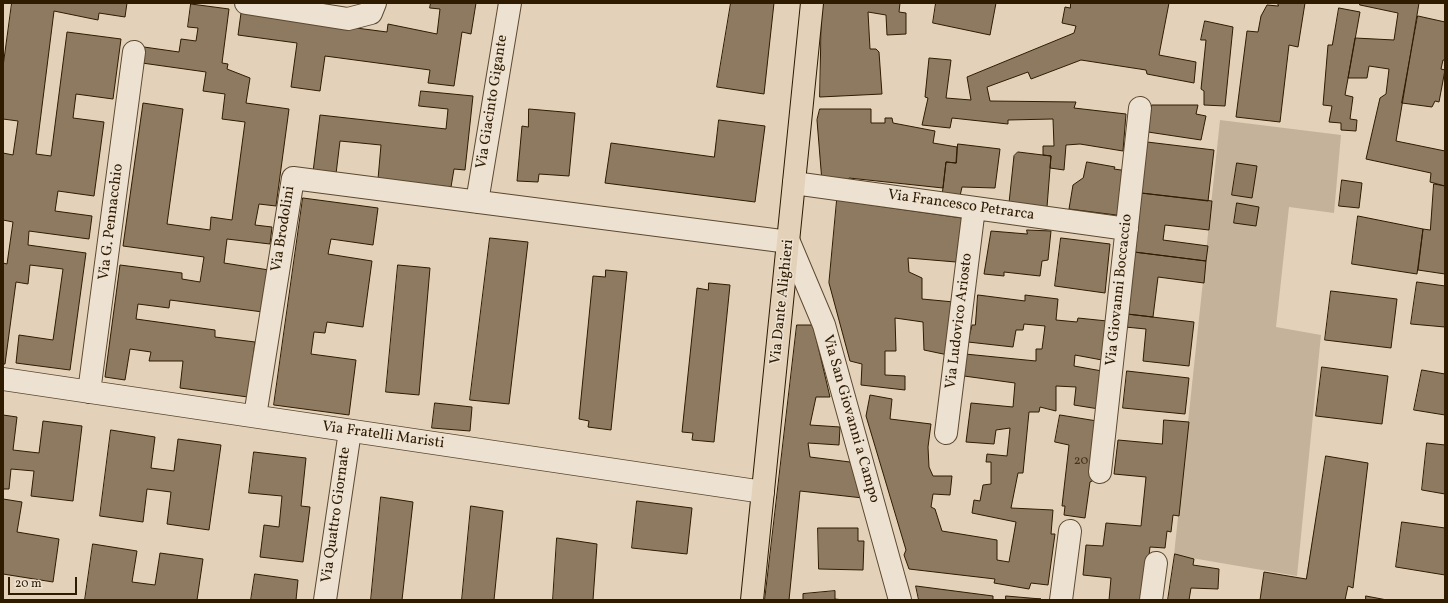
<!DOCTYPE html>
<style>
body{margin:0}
#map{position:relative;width:1448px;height:603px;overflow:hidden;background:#e3d2b9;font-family:Vollkorn,serif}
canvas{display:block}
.frame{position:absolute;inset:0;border:4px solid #2f1b00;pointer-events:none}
.scale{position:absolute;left:8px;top:577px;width:69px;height:18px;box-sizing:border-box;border:2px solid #2f1b00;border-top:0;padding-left:5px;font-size:12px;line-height:14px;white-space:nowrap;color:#2f1b00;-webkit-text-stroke:3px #ede2d2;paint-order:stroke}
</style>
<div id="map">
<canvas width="1448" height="603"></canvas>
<div class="frame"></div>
<div class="scale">20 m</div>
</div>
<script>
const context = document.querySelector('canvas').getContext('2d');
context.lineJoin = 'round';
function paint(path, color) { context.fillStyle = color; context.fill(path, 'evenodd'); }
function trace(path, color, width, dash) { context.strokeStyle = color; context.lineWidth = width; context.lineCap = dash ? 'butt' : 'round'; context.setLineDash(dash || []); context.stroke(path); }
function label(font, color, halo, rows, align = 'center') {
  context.font = font + ' Vollkorn,serif'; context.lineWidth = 3; context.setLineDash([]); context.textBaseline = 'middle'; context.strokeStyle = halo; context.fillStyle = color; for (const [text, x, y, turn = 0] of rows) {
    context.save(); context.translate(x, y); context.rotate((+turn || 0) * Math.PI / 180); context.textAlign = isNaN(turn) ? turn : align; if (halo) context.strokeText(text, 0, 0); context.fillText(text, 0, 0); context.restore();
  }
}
paint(new Path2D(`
 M1220,120L1341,135L1334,213L1289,207L1276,327L1321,335L1297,576L1174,555Z`), '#c4b39a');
const building = new Path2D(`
 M12,3H127L125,17L99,13L98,20L54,11L36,154L51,156L67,32L121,39L113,99L76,94L73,118L104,122L94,196L58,191L55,211L92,216L89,239L29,231L28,245L86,253L70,370L16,363L19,335L53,340L63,269L30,265L28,284L16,282L5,364H3V263L7,264L13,222L3,220V153L13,155L18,121L3,119V67Z
 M431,3H476L471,34L462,32L454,86L428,83L430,70L325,56L320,91L291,87L297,43L238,35L241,13L387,32L388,24L437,34L440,9L430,8Z
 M731,3H774L764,94L717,87Z
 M822,3H900L899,12L906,13V34L887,35L886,15L868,12L870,49H876L879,52L882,94L820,97Z
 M936,3H996L990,35L933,23Z
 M1071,3H1169L1159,55L1196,62L1194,83L1147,74L1146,70L1081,60L1031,79L1028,72L987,87L990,101L1076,102L1074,108L1126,114L1123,151L1080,144L1066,145L1064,170L1050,168L1051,156L1043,155V146H1054L1053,119L1008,120V124L952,118L950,128L922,125L928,98L925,97L929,58L951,60L946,98L971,100L967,77L1074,33L1076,26L1062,23L1065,7L1070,8Z
 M1278,3H1305L1298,47L1289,45L1280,122L1236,117L1247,31L1258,32L1261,16L1267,5L1278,6Z
 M1360,3H1419L1396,141L1445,151V186L1430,182L1431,173L1366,159L1380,98L1386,94L1389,69L1369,66L1367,78H1348L1355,38L1394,40L1398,13L1360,5Z
 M191,4L229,9L222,63L228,64L227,69L250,78L246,103L289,109L276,206L259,204L255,225L272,227L270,244L227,239L224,263L269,270L263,312L170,300L169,308L138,304L136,319L215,330V337L255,342L248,397L180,388L183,361H149L151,352L130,349L125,380L105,377L120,265L182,273V279L200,282L204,257L123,246L143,103L183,109L167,224L210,230L211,217L232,220L245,122L222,119L225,94L203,91L206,72L142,63L144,47L179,52L181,39L196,41L198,28L188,27Z
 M1339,8L1360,12L1345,95L1353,97L1350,119L1357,120L1356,131L1341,130V123L1329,122L1332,106L1323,105L1328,45H1332Z
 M1418,16L1445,22V60H1443L1441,69L1445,70L1439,102L1435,101L1432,107L1402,103Z
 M1205,21L1233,27L1225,106L1204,105V91L1201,89L1206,40H1201Z
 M421,91L473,96L465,170L454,169L451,187L378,179L381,145L340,141L336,174L313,172L320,115L446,129L448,109L419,106Z
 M1152,105H1198L1196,114L1206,116L1201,140L1148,132Z
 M529,109L575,113L569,176L539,174L538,182L517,181L522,126L528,127Z
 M820,109H871V123H885V118H892L893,123L935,131L933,143L957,147L956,163L946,162L943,188L849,178L847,182H822L817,120Z
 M719,120L765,126L755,202L605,183L611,143L714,157Z
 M1147,142L1214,150L1208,201L1141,193Z
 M958,144L1000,149L995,188L962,187L960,196H942L946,162L956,163Z
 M1018,152L1051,156L1047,207L1009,203L1014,156Z
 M1087,162L1115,167L1114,169L1128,171L1124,216L1069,209L1073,185L1083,178Z
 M1237,163L1257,166L1252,198L1232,195Z
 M1342,180L1362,183L1359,208L1339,206Z
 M1434,184L1445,186V274L1418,270L1423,229L1430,230Z
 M1141,193L1212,201L1209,230L1165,225L1163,240L1208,246L1206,261L1134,252Z
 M303,198L378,208L373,245L331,239L328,254L372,261L363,327L327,322L325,333L314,332L311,354L356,360L349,415L274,405Z
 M837,200L962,218L956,262L908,258L909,272L922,278V299L954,302L948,355L924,350L923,322L895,318L896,351H885V375L905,376V390L861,385L862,364L850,361L829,283Z
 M1237,203L1259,207L1256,226L1234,223Z
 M1358,216L1423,229L1417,274L1352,264Z
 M1027,230L1051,231L1048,260L1042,261L1040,276L1004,272V276L984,274L991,231L1027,234Z
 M490,238L528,242L509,404L470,400Z
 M1061,238L1110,244L1105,293L1055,286Z
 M1134,252L1206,261L1204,283L1158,277L1153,317L1127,314Z
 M398,265L430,268L419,395L386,392Z
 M606,270L627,272L611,430L588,427L589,421L579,419L593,276L605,277Z
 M1417,282L1445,286V327L1411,324Z
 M709,283L730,285L714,442L692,440L693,433L682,432L697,288L708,290Z
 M1331,291L1397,299L1391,348L1325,340Z
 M978,295L1025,301V295L1058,299L1056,320L1077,322L1078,318L1107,321L1102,360L1075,355L1074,366L1102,371L1099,409L1074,405L1076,387L1056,386V411L1040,407L1039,412H1029L1023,473H1018L1011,508L1053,510L1051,534H1055L1048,585L1031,583L1029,589L994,583L995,579L909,569L904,555L906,550L866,416L870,395L892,399L890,419L931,424L928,447L929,467L933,476H952L950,495L933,494L931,507L935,509L942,531L997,540V560L1009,562L1016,522L972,513L974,500L980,501L983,485L991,484V462H986L987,454L1007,456L1010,428L996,430L994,444L966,442L971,403L1013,407L1015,383L964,376L965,354L1036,361V349H1042L1045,326L1024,324L1023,330H1016L1013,347L968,342L972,325H975Z
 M1127,314L1194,322L1189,366L1143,361L1146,329L1125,327Z
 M797,325H813L830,397H816L810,425L840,427L839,445L808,443L810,457L850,462L863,498L800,491L789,600H765Z
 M1322,367L1388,376L1382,424L1316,416Z
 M1422,370L1445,374V415L1414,410Z
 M1127,371L1189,378L1185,414L1123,408Z
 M435,403L472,407L470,431L432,428Z
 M3,415L17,417L13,450L39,453L43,421L82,426L73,501L31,496L34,471L11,469L9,489H3Z
 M1060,415L1097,421L1094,480L1090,482L1085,518L1064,515L1065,506H1062L1069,445L1055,442Z
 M1164,420L1189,422L1179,516L1173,515L1171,532L1167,531L1165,548L1150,547L1144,600H1109L1111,578L1083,575L1086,545L1103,546L1106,523L1141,526L1146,477L1114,474L1118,440L1162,444Z
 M111,430L155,437L151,468L174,471L178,439L221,445L209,530L167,524L171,492L147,489L143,522L100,516Z
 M1427,443L1445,445V494L1422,490Z
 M254,452L306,458L301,506L310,507L303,562L260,557L264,525L279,527L282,496L249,493Z
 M1326,456L1368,463L1353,588L1348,586L1345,600H1260L1264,572L1306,579Z
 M381,497L413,502L402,600H371Z
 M3,499L22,502L17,532L59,539L53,582L3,574Z
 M637,501L692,508L687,554L632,548Z
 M471,506L503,511L494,600H462Z
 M1402,522L1445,528V575L1396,567Z
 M818,528H858V541H864L863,570L819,569Z
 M557,538L597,544L593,600H553Z
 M93,544L137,551L132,582L155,585L160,553L203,559L197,600H85Z
 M1175,554L1194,559L1193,565L1219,569L1218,589L1191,588L1189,600H1168Z
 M255,574L298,580L296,600H251Z
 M916,586L993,596V600H919Z
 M835,591V599L844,600H803V594Z
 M1006,596L1041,599L1006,600Z
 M1366,596L1387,600H1366Z`);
paint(building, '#8d7a60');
trace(building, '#2f1b00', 1);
const minor = new Path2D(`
 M246,3L348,19L371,13L375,3
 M794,183L1127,229
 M477,202L510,3
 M3,379L763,492
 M89,392L134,52
 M255,416L293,178L789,242L824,325L900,600
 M946,433L974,208
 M1100,472L1140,108
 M325,600L350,431
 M1061,600L1070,531
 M1151,600L1156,563`);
const major = new Path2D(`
 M752,600L812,3`);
trace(minor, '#5c492e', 24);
trace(major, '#2f1b00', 24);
trace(minor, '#ede2d2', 22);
trace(major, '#e3d2b9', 22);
label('13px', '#463318', null, [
 ["20",1081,462]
]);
label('15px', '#2f1b00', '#ede2d2', [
 ["Via Giacinto Gigante",493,102,-81],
 ["Via Francesco Petrarca",961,206,8],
 ["Via G. Pennacchio",112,222,-83],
 ["Via Brodolini",284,229,-81],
 ["Via Giovanni Boccaccio",1120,290,-84],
 ["Via Dante Alighieri",783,302,-84],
 ["Via Ludovico Ariosto",960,321,-83],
 ["Via San Giovanni a Campo",850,419,74],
 ["Via Fratelli Maristi",383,436,8],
 ["Via Quattro Giornate",337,515,-82]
]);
</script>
